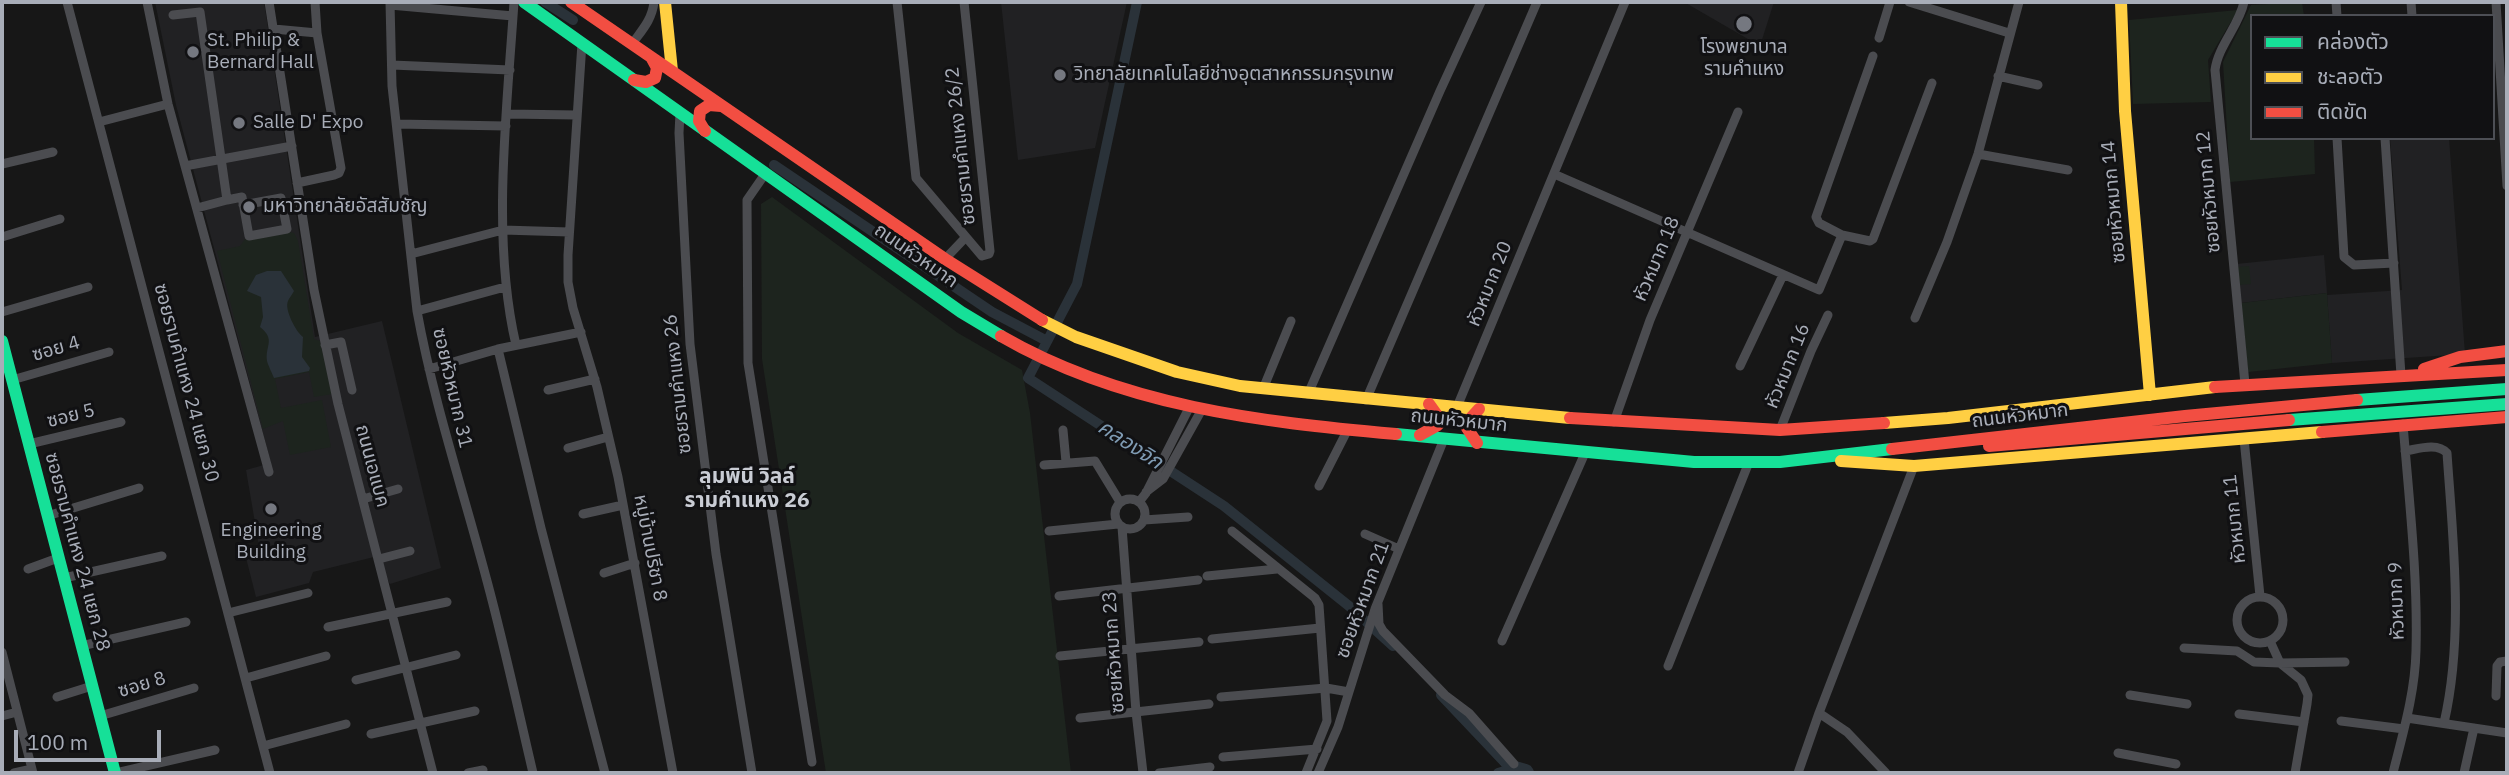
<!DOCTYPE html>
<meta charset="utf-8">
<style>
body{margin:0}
#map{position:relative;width:2509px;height:775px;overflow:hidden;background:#171717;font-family:"IBM Plex Sans","Noto Sans Thai",sans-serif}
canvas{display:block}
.frame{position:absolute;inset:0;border:4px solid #a8adb8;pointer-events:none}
.legend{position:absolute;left:2250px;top:14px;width:245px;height:126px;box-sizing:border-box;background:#111113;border:2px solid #4d4f55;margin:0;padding:9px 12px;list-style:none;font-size:21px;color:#a8adb8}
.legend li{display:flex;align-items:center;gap:14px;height:35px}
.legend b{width:35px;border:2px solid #4d4f55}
.scale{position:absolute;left:14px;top:730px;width:147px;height:32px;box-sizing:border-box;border:4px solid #a8adb8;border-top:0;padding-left:9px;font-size:21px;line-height:24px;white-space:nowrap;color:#a8adb8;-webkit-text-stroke:5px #111113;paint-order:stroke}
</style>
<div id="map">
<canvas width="2509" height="775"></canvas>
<div class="frame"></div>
<ul class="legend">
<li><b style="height:9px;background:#16e098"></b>คล่องตัว</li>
<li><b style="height:9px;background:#ffcf43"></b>ชะลอตัว</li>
<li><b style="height:9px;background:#f24e42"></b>ติดขัด</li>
</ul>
<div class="scale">100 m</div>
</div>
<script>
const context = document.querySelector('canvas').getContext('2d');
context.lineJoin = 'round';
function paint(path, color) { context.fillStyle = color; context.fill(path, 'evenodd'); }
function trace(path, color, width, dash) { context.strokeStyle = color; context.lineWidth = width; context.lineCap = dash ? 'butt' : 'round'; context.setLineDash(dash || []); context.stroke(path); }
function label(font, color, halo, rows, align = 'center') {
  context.font = font + ' "IBM Plex Sans","Noto Sans Thai",sans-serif'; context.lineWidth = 6; context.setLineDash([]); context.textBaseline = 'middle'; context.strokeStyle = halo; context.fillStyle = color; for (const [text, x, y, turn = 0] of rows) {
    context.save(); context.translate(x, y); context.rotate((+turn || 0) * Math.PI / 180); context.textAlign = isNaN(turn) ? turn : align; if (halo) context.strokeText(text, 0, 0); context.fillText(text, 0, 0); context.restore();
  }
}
paint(new Path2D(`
 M155,2H264L315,337L382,321L441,568L390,584L374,557L313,572L309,583L256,597L244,550L259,546L246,470L271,463L176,105Z
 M1001,2H1127L1095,148L1018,160Z
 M1684,2H1774L1760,46Z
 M2390,138H2449L2465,354L2332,363L2327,295L2402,290Z
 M2324,255L2327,293L2241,303L2236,264Z`), '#212123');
paint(new Path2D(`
 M2302,2L2304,16H2252V138H2314L2315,174L2230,182L2223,62L2251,5Z
 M2238,10L2208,60L2211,102L2133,104L2129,20Z
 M772,197L958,333L1022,370L1030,413L1071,773H826L762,359L761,204Z
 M288,232L294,233L298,241L314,339L320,341L332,394L314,397L309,372L275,379L281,408L322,400L331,447L290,455L283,421L263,429L217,251L240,246L245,239Z
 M2249,266L2251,284L2239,285L2237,267Z
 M2327,293L2332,363L2248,372L2241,303Z`), '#1d241e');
paint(new Path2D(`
 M267,271H281L294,291C292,295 289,298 288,301C284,309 296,332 303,337L302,357L310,368L309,371L274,378C272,373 268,365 267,361C265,345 276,340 260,327L263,317L261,297L247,291L256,275Z`), '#2a3239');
trace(new Path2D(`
 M545,2L573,20
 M1137,2L1077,284L1028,378L1224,506L1349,606L1393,646
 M774,165L992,312L1047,341
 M1441,695L1511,769L1498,773`), '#2a3239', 10);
trace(new Path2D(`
 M1511,769L1525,773`), '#2a3239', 18);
trace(new Path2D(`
 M67,2L270,773
 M147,2L168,104L269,472
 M269,2L314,290L338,404L433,773
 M315,2L317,33
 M390,2L392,86L417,311C434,404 463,490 487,581C504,644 518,709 533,773
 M514,2C507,111 491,238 516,345
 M897,2L916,178L982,256L989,254L990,251L964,2
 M1909,2L2009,33
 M2244,2C2239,26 2218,46 2215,70L2245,384
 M2336,2L2337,16
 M2411,2L2412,16
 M2496,2L2507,186
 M390,5L513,16
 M173,15L200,12L227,200L197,208
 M274,29L317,33L341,168L339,173L334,175L297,183
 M1879,38L1890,2
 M582,43L568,255V282L573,308L597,387L618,477L673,773
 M632,44C642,30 652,20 654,2
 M392,65L510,70
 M1998,76L2038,85
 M680,113L679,133L690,344L716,554L752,773
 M507,114L577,115
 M99,122L168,104
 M397,124L506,126
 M2337,138L2344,257L2354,265L2394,263
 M2385,138L2401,375
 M1978,154L2068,170
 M2,164L53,152
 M185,166L292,146
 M765,174L747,200L748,363L812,762
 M1554,174L1819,290L1842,235L1819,223L1816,217L1873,56
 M227,200L242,197L249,236L287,229L281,198L243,205
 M1842,235L1870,241L1873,239L1932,83
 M2,237L60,219
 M411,254L503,230L569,232
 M945,259L965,238
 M417,311L505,287
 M2,312L88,287
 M1915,318L1947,242L1978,154L2019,2
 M325,345L341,342L352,390
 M498,349L541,528L605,773
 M1740,366L1783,275
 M429,369L498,349L581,332
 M12,380L109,352
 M1263,389L1291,321
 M548,390L595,379
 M1308,394L1440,91L1481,2
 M1366,400L1537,2
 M1457,407L1625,2
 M1614,422L1650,320L1738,112
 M1063,430L1066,462
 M1780,430L1811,351L1828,315
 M2244,439L2260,596
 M29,444L121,422
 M568,448L608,437
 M2405,451C2418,449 2437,442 2447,453C2453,541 2464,636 2444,723
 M1044,465L1095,461L1120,502
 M1319,486L1347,431
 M1146,492L1163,479L1201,411
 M1115 514a15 15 0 1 1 30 0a15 15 0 1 1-30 0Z
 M363,499L398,489
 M1139,502L1146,493L1189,408
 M583,514L623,505
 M47,516L139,488
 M1144,520L1188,517
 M1122,527L1136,712L1143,773
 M1049,531L1118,524
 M1232,531L1315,598L1319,605L1327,721L1306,773
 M1365,534L1399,549
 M379,559L410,551
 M28,569L58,558
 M604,573L635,563
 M1207,576L1277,569
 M64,578L162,556
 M1059,596L1198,580
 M2237 620a23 23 0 1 1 46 0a23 23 0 1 1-46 0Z
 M1378,604L1379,624L1383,631L1445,695L1469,713L1514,764
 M228,613L308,593
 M328,627L447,602
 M1212,639L1320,628
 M1502,641L1585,453
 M2270,641L2280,663L2345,662
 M81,646L186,622
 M2184,648L2237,651L2254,662L2280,663L2301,680L2308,695L2307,704L2295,773
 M2,652L33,773
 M1060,656L1199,642
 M1668,666L1749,462
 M246,678L326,656
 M356,680L456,655
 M2130,695L2187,704
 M2496,696L2497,666L2500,662L2507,661
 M57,697L92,686
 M1221,697L1326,688L1349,692
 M1819,713L1847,732L1886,773
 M2239,714L2304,722
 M2,716L17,712
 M100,716L194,688
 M1080,718L1209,704
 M2407,718L2507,733
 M2341,721L2404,729
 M371,734L475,711
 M263,746L346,724
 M2118,753L2176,764
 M1223,757L1317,749
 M14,773L32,769
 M116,773L215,750
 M468,773L483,770
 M1159,773L1210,767
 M1318,773L1338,727L1375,609L1444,439
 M1798,773L1819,713L1914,466
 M2393,773C2403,733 2415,693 2416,651C2418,576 2409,499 2403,424
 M2464,773L2474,728`), '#4b4c50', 9);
trace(new Path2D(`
 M524,2L961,312L1001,336
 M2,341L115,773
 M2357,400L2507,389
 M2289,420L2507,404
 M1396,434L1694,462H1780L1892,449`), '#16e098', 12);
trace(new Path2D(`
 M665,2L672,71
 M2121,2L2125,111L2150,395
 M1042,320L1076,337L1177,372L1240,386L1570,418
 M1884,423L1948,418L2215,387
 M1841,461L1914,466L2322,432`), '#ffcf43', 12);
trace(new Path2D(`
 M571,2L945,259L1042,320
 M634,80L646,82L655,78L657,68L651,57
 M705,131L699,121L700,111L709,105L721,106
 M1001,336C1122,406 1260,422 1396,434
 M2424,369L2460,357L2507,351
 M2215,387L2507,370
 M1570,418L1780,430L1884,423
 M2322,432L2507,417
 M1420,435L1438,425L1439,418L1429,404
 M1477,443L1467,428L1469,420L1479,409
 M1989,446L2289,420
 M1892,449L2185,416L2357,400`), '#f24e42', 12);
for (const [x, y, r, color] of [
 [1744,24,9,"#757880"],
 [193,52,7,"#757880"],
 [1060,75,7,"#757880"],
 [239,123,7,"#757880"],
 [249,207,7,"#757880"],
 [271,509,7,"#757880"]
]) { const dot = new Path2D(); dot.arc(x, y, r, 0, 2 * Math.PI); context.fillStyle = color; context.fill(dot); trace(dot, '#111113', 2.5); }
label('19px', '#a8adb8', '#111113', [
 ["St. Philip &",207,41],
 ["Bernard Hall",207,63],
 ["โรงพยาบาล",1744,48,"center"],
 ["รามคำแหง",1744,70,"center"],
 ["วิทยาลัยเทคโนโลยีช่างอุตสาหกรรมกรุงเทพ",1074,75],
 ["Salle D' Expo",253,123],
 ["มหาวิทยาลัยอัสสัมชัญ",263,207],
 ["Engineering",271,531,"center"],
 ["Building",271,553,"center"]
], 'left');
label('19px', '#a8adb8', '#111113', [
 ["ซอยรามคำแหง 26/2",961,146,-96],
 ["ซอยหัวหมาก 12",2209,192,-95],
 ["ซอยหัวหมาก 14",2114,202,-95],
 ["ถนนหัวหมาก",916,256,35],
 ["หัวหมาก 18",1657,259,-67],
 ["หัวหมาก 20",1490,284,-68],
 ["ซอย 4",56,349,-16],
 ["หัวหมาก 16",1788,366,-68],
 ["ซอยรามคำแหง 24 แยก 30",186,383,75],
 ["ซอยรามคำแหง 26",678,384,-96],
 ["ซอยหัวหมาก 31",452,388,77],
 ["ซอย 5",71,416,-14],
 ["ถนนหัวหมาก",2020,416,-7],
 ["ถนนหัวหมาก",1459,421,6],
 ["ถนนเอแบค",372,466,75],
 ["หัวหมาก 11",2235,519,-96],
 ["หมู่บ้านปรีชา 8",650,548,79],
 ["ซอยรามคำแหง 24 แยก 28",77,552,75],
 ["ซอยหัวหมาก 21",1363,600,-70],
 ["หัวหมาก 9",2397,601,-92],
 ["ซอยหัวหมาก 23",1114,652,-94],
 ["ซอย 8",142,685,-17]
]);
label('italic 21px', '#7f9bb3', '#111113', [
 ["คลองจิก",1130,445,33]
]);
label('bold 21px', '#c9ccd4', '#111113', [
 ["ลุมพินี วิลล์",747,477],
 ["รามคำแหง 26",747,501]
]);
</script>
